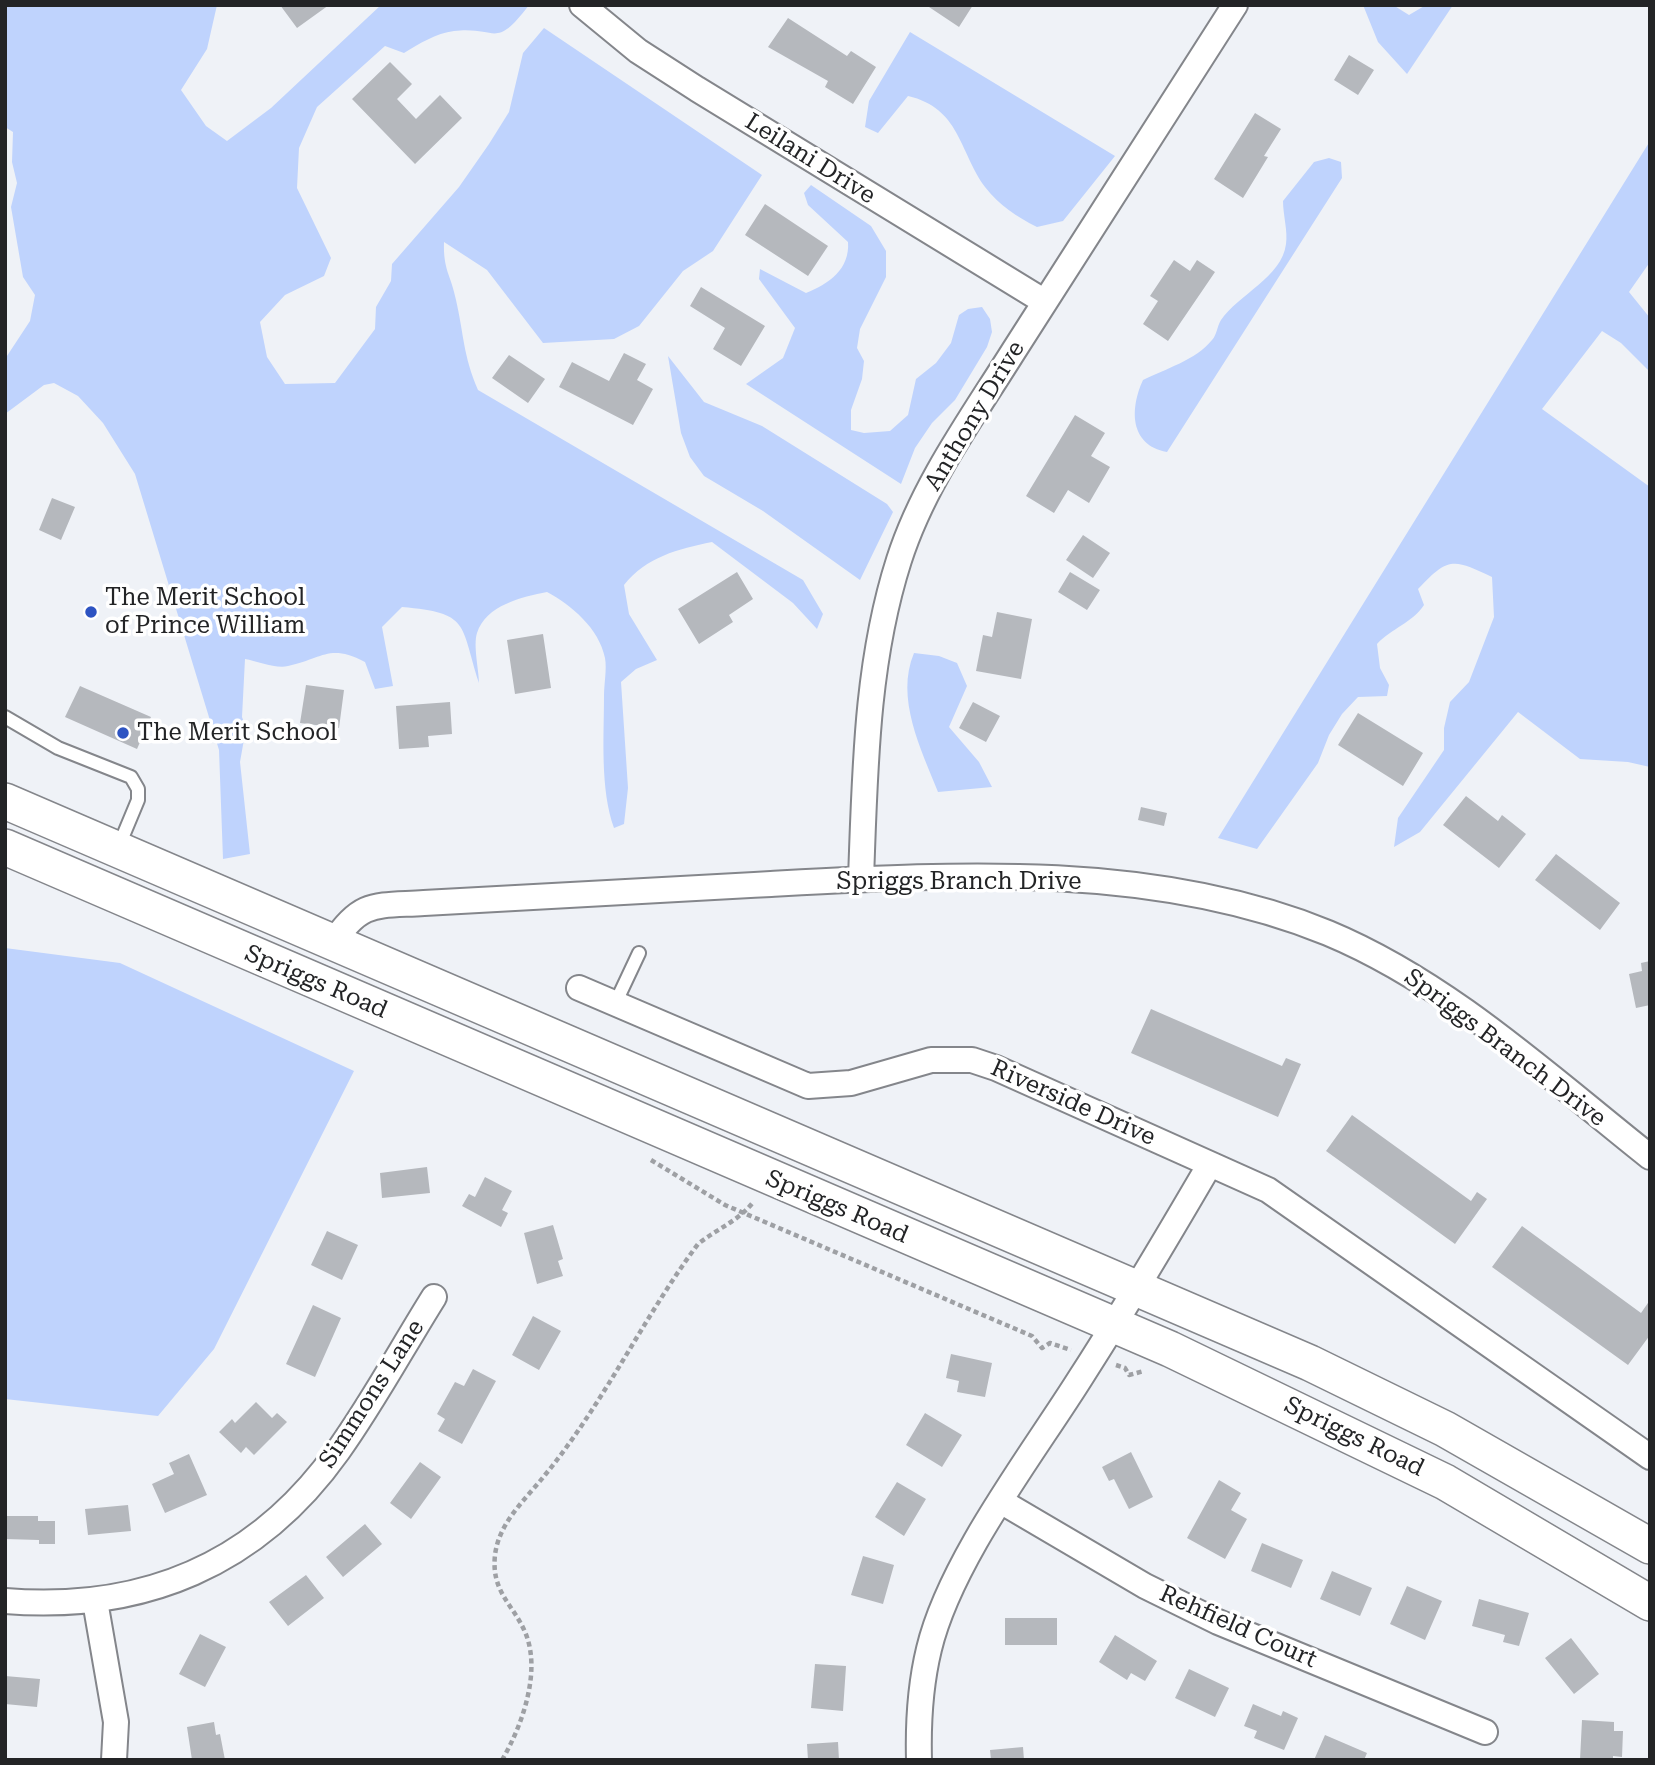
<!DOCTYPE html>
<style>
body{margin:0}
#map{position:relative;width:1655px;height:1765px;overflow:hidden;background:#eff2f7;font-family:"Roboto Serif",serif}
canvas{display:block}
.frame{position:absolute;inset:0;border:7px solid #232426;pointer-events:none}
</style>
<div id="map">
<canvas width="1655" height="1765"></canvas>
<div class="frame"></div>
</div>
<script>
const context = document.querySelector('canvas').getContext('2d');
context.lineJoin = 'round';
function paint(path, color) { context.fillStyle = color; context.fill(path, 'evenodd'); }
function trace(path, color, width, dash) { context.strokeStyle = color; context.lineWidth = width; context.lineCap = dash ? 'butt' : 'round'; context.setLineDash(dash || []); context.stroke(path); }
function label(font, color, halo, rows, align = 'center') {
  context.font = font + ' "Roboto Serif",serif'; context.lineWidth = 7; context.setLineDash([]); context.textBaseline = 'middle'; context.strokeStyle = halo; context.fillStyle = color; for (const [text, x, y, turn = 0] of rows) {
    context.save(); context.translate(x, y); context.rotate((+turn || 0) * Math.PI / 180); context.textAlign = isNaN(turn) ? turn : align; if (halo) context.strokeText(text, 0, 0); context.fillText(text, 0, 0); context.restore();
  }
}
paint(new Path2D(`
 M5,5H217L207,49L181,90L206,126L227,141L271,108L381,5H529C494,51 498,26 454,31C436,33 419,44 404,53L385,46L317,107L299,148L297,188L331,258L324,276L285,295L260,322L267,357L285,384L335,383L375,329L376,307L391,281L392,264L459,187L489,144L509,112L523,53L544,28L762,175L713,251L683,271L639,326L614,339L543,343L487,270L444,242C443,270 451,275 456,300C464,335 463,355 478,390L803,580L823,614L817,629L793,603L712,542C678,549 646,557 624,585L629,614L657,660L636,669L621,682L628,788L624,824L614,828C600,789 604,737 604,695C604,684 607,669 605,658C599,628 571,605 547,592C522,597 486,605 477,633C473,646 479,670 479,683C460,623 470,613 402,607L382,627L393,686L375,689L365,662C329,643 322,659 288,666C276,669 257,661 245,659L242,717L246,728L240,762L250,854L223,859L219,750L135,474L103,423L78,396L54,383L44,385L5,414V359L30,321L35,295L23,277L11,207L17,183L12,162L13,132L5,127Z
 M1363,5H1393L1409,15L1426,5H1453L1407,74L1378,42Z
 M910,32L1115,156L1063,221L1037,227C1017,217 999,205 985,187C959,151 960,108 908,96L878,133L865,127L869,101Z
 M1650,141V262L1629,292L1650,318V372L1621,343L1602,331L1542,409L1650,487V767L1628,762L1580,759L1518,712L1420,832L1394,847L1398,818L1444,750V728L1450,702L1469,682L1494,617L1492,577C1453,558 1448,557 1418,589L1424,605C1412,623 1392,628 1377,644L1380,668L1389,685L1387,696L1358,697L1342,714L1329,735L1318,763L1257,849L1218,838Z
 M1329,158L1341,162L1342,178L1167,452C1129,445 1130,408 1143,380C1165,369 1196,360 1212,340C1217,335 1217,326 1221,320C1238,295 1282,277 1286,244C1288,231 1283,215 1283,201L1314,162Z
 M811,185L871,226L886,251V277L860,329L857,348L864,361L862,379L851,410V430L864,433L890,431L908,415L916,379L936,363L951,343L959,315L968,309L982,307L990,319L992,332L987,347L955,400L932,423L915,448L901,484L746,384L783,358L795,328L759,279L760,269L806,293C829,284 850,269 848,242L808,205L804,193Z
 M668,356L704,402L762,426L887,504L893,512L860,580L763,511L704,476L690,457L681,433Z
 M914,653L939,656L957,663L967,686L949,727L979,762L992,787L938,792C921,749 895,698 914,653Z
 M5,948L120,963L354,1071L214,1349L158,1416L5,1399Z`), '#bfd3fd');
paint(new Path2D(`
 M280,5H329L297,28Z
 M926,5H973L959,27Z
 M788,18L847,56L851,51L876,67L853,104L825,87L828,81L768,47Z
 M1349,55L1374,70L1358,95L1334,80Z
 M390,62L412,84L397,99L416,119L440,95L462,118L415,164L352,99Z
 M1255,113L1281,129L1264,156L1268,157L1243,198L1214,179Z
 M765,204L828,246L808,276L745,235Z
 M1174,260L1190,271L1197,260L1215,272L1168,341L1143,324L1158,301L1150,296Z
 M701,287L765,326L741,366L713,349L725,328L690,306Z
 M624,353L646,364L637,380L653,389L633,425L559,387L572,362L609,381Z
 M509,355L545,379L528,403L492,378Z
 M1075,415L1105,433L1091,456L1110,467L1089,503L1068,490L1054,513L1026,496Z
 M52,498L75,507L61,540L39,530Z
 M1083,535L1110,553L1093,578L1066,560Z
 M737,572L753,599L729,615L733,622L699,644L678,609Z
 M1070,572L1100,590L1087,610L1058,592Z
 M997,612L1032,619L1021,679L976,671L983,635L992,637Z
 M543,634L551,688L515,694L507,640Z
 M306,685L344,690L339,728L300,723Z
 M80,686L151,717L137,749L65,717Z
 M450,702L452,734L428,736L429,747L399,749L396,706Z
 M973,702L1000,716L986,742L959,728Z
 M1358,713L1423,753L1403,786L1338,745Z
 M1466,796L1498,821L1502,815L1526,834L1499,868L1443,825Z
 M1141,807L1167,813L1164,826L1138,820Z
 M1556,854L1620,903L1600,930L1535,880Z
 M1650,961V1005L1636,1008L1629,974L1642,971L1641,963Z
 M1151,1009L1282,1066L1286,1058L1301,1064L1278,1117L1131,1053Z
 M1352,1115L1471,1201L1477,1192L1487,1199L1455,1244L1326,1151Z
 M427,1167L430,1193L382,1198L380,1173Z
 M485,1177L512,1191L502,1210L508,1213L501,1227L462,1206L469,1194L475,1197Z
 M553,1225L563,1259L558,1261L563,1276L537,1284L524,1233Z
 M1522,1226L1641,1313L1650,1300V1335L1628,1365L1492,1267Z
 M327,1231L358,1245L342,1280L311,1265Z
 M313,1305L341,1318L315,1377L286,1364Z
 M533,1316L561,1331L539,1370L512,1355Z
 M951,1354L992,1363L985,1397L957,1392L959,1381L946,1378Z
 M473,1369L496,1381L462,1444L438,1431L445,1419L437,1414L455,1382L464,1386Z
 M256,1402L272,1418L277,1413L287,1422L254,1455L246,1447L241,1453L219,1432L232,1419L235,1423Z
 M925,1413L962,1435L942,1467L906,1445Z
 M1131,1452L1153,1497L1129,1509L1114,1479L1109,1481L1102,1467Z
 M189,1454L207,1495L165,1513L152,1484L174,1474L169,1463Z
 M420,1462L441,1477L411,1519L390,1503Z
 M1219,1480L1241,1493L1231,1510L1247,1519L1225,1559L1187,1538Z
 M897,1482L926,1499L904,1536L875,1517Z
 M128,1505L131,1531L88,1535L85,1509Z
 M5,1516H38V1521H55V1544H39V1540L5,1539Z
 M365,1524L382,1544L343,1577L326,1557Z
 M1262,1543L1303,1560L1291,1588L1251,1571Z
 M863,1556L894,1565L883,1604L851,1595Z
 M1332,1571L1372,1588L1360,1616L1320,1599Z
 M306,1575L324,1598L288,1626L269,1602Z
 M1407,1586L1442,1601L1425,1640L1390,1624Z
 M1479,1599L1529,1613L1519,1646L1503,1642L1505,1635L1472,1626Z
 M1005,1618H1057V1645H1005Z
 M200,1634L226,1647L205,1687L179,1674Z
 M1115,1635L1157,1661L1145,1681L1131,1673L1127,1680L1099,1662Z
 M1571,1638L1599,1674L1574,1694L1545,1658Z
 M815,1664L846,1666L843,1711L811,1708Z
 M1189,1669L1229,1688L1215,1717L1175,1698Z
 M5,1676L40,1679L37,1707L5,1704Z
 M1253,1704L1281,1716L1283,1711L1298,1718L1284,1750L1254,1738L1257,1731L1244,1726Z
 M1582,1720L1614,1722V1731H1623L1622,1757L1613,1756V1760H1580Z
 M214,1722L216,1735L220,1734L225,1760H192L187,1727Z
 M1325,1735L1367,1753L1364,1760H1314Z
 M838,1742L839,1760H808L807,1744Z
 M1023,1747L1024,1760H991L990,1750Z`), '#b5b8bd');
const service = new Path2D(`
 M5,717L58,748L131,777L138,789V800L118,848
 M615,1004L639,953`);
const minor = new Path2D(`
 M582,5L638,51L697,89L1045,302
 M861,879C865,772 866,663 899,560C923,485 971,419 1013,352C1086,236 1161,121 1235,5
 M333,943C361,900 376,906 424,903C539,897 655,890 771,884C955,874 1154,862 1328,933C1448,983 1549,1077 1650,1157
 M579,988L808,1086L851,1083L931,1060H972L996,1068L1268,1190L1650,1457
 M1002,1502L1145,1586L1218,1622L1485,1732
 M5,1601C143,1612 257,1565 338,1451C373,1402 402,1348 434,1297
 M95,1601L116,1722L114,1760
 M919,1760C918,1722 920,1686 929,1649C950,1561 1032,1455 1081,1377C1126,1307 1168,1236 1210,1164`);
const secondary = new Path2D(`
 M5,801L1310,1363L1445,1429L1650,1546
 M5,847L1170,1349L1445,1482L1650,1603`);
trace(service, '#84868b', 16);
trace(minor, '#84868b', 28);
trace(secondary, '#84868b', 38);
trace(new Path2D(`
 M651,1160L725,1205L1032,1336L1042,1348L1050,1343L1071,1350
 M1116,1365L1125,1368L1129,1375L1144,1371
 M502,1760C522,1726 542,1671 525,1632C513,1604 491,1592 495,1555C499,1522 526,1499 545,1475C604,1403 643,1318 698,1244C718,1228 739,1221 754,1201`), '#9ea0a4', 4.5, [5, 3.5]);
trace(service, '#fff', 12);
trace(minor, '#fff', 24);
trace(secondary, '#fff', 35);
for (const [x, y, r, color] of [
 [91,612,7,"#2d53c2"],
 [123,733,7,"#2d53c2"]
]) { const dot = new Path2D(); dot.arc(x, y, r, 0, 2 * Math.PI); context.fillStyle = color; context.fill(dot); trace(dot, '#fff', 2.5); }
label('24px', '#232426', '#fff', [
 ["Leilani Drive",810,159,32],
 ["Anthony Drive",975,416,-59],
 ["Spriggs Branch Drive",959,882],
 ["Spriggs Road",316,982,23],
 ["Spriggs Branch Drive",1505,1048,37],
 ["Riverside Drive",1073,1103,24],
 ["Spriggs Road",837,1207,23],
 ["Simmons Lane",372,1394,-57],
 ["Spriggs Road",1354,1437,26],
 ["Rehfield Court",1238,1627,24]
]);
label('24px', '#232426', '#fff', [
 ["The Merit School",105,598],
 ["of Prince William",105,626],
 ["The Merit School",137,733]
], 'left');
</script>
